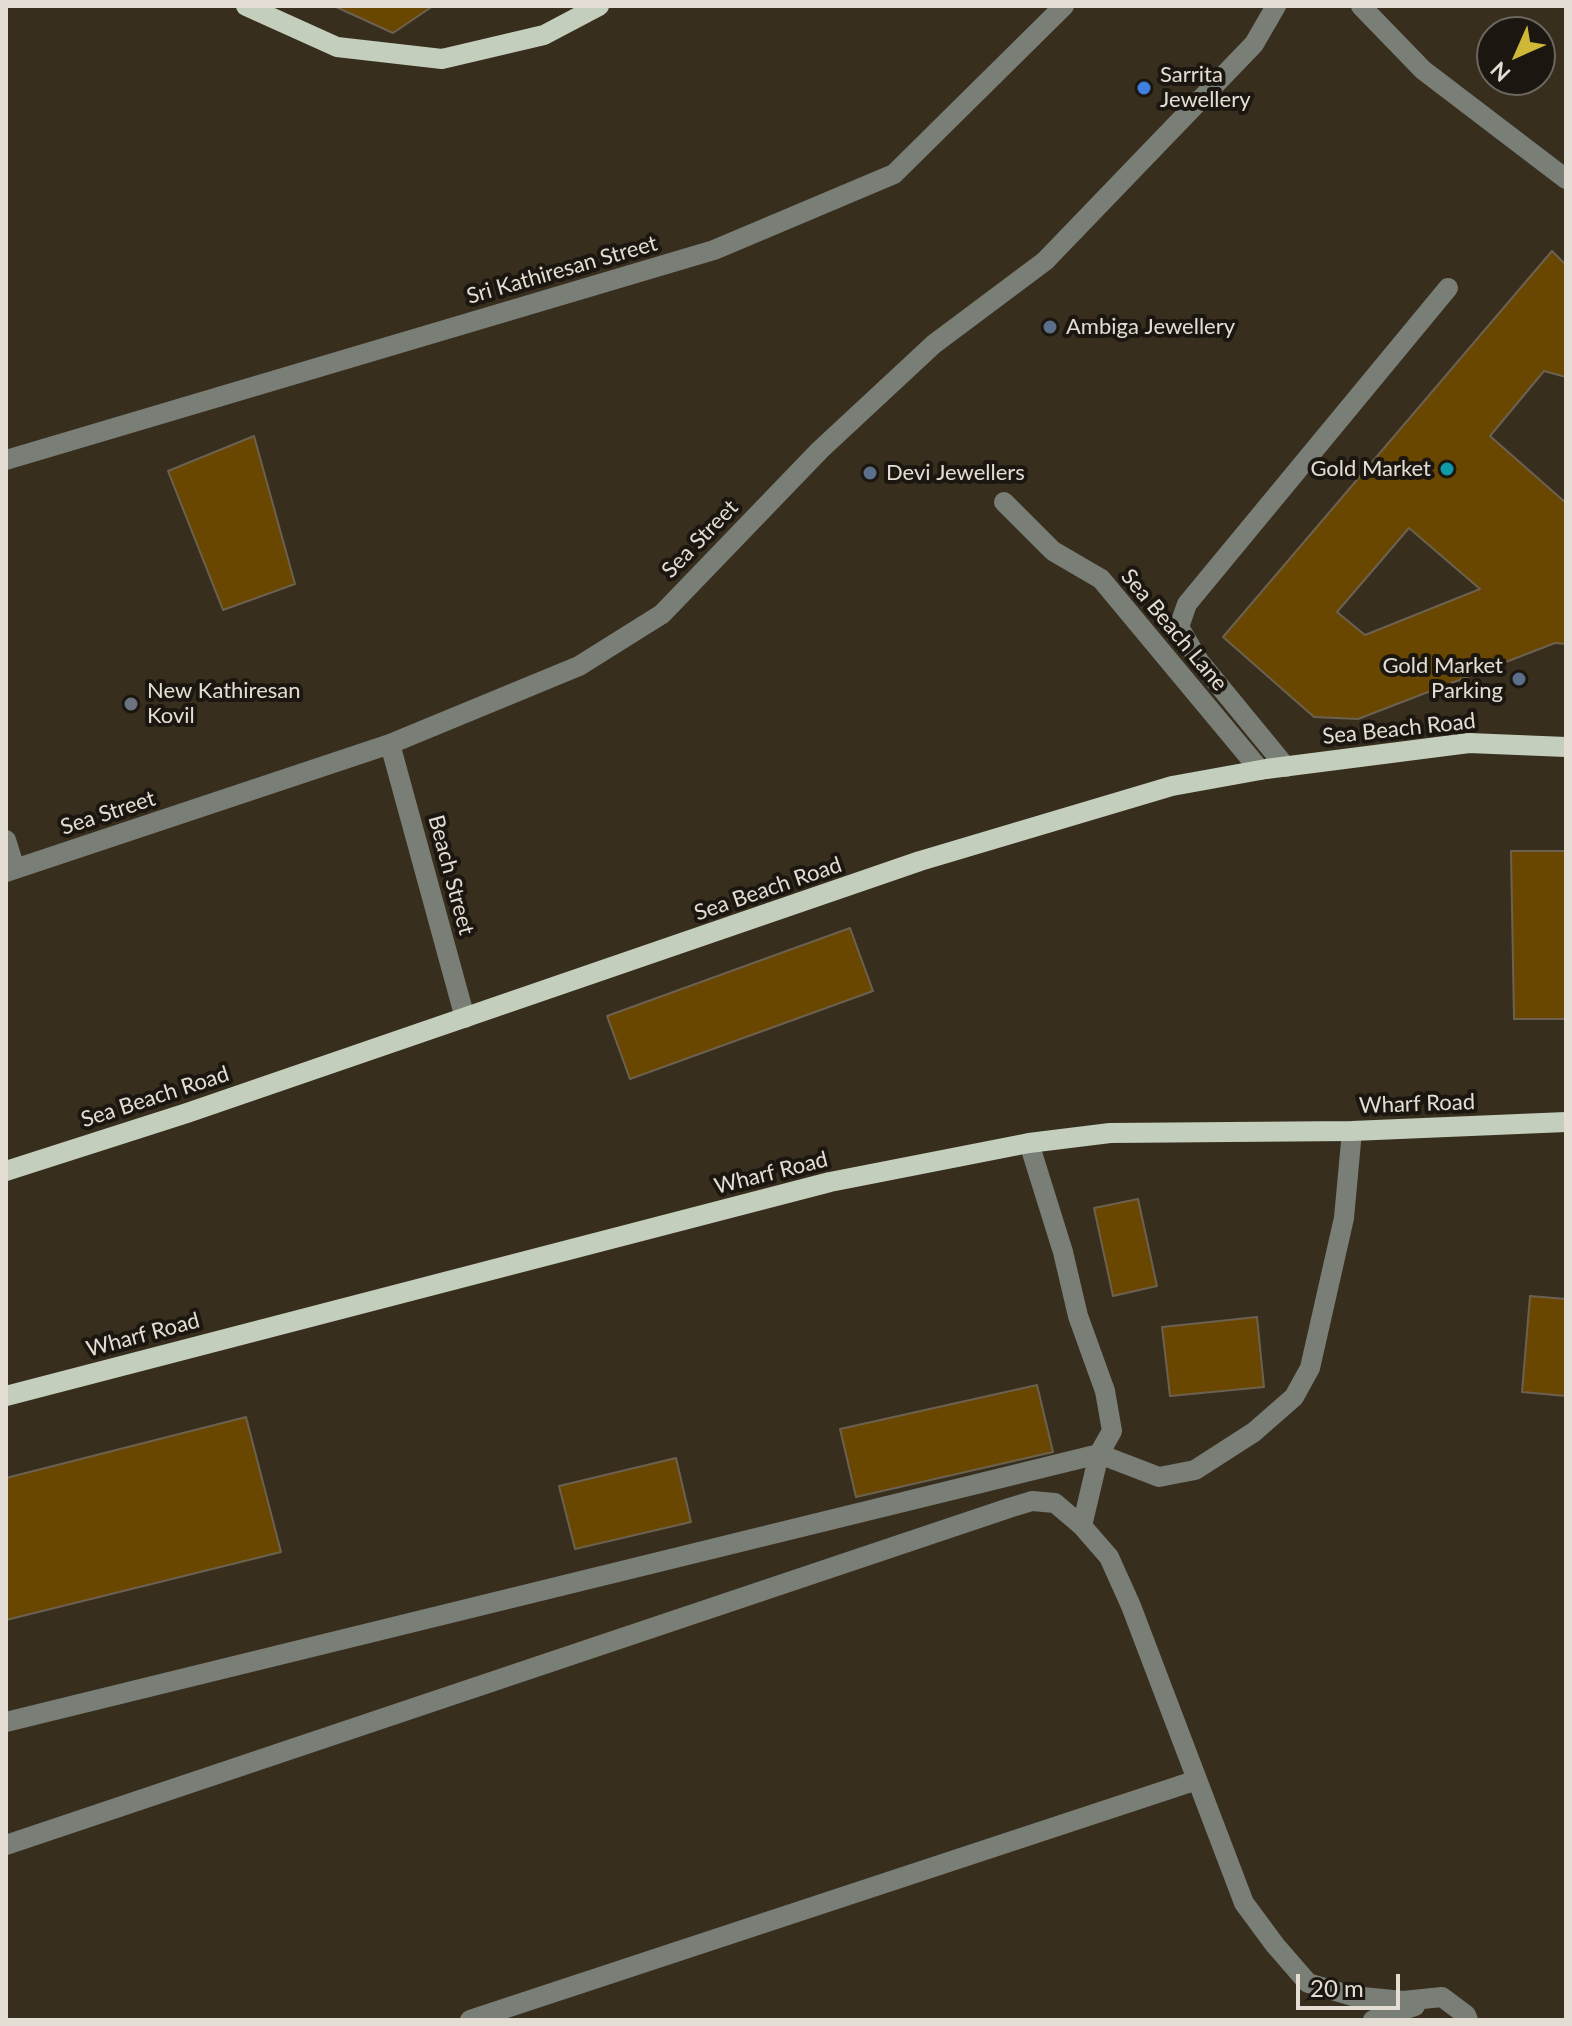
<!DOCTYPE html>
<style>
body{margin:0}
#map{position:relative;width:1572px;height:2026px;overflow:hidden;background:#382e1e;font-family:Lato,sans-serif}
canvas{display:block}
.frame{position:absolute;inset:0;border:8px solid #e3ddd3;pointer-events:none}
.north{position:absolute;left:1476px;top:16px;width:80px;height:80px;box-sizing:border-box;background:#1b1710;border:2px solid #6b665e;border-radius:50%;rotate:225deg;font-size:22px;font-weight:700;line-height:32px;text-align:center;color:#e3ddd3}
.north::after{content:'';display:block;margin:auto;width:28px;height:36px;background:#cfb837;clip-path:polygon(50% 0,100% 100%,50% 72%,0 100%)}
.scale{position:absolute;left:1296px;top:1974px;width:104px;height:36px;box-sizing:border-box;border:4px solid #e3ddd3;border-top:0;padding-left:10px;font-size:24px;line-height:28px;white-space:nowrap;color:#e3ddd3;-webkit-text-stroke:6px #1b1710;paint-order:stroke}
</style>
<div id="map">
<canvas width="1572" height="2026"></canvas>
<div class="frame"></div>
<div class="north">N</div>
<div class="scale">20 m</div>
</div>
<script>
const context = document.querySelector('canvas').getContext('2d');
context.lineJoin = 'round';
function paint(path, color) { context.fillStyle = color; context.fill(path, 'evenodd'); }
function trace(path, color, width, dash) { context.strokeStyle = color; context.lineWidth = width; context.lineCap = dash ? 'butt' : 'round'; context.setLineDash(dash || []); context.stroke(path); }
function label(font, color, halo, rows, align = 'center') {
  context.font = font + ' Lato,sans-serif'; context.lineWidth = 8; context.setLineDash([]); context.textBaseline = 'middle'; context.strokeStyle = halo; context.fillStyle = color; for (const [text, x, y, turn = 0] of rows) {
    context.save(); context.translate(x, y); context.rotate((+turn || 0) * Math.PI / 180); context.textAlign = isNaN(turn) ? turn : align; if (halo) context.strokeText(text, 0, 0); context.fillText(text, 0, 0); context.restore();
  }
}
const building = new Path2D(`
 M334,6H433L393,33Z
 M1552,251L1566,265V377L1544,371L1490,436L1566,503V644L1555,643L1358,719L1314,717L1223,637ZM1409,528L1480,589L1365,635L1337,612Z
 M254,436L295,584L223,610L168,471Z
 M1511,851H1566V1019H1514Z
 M850,928L873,991L630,1079L607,1016Z
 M1138,1199L1157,1286L1113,1296L1094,1208Z
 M1530,1296L1566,1299V1396L1522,1392Z
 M1257,1317L1264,1387L1170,1396L1162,1327Z
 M1037,1385L1053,1452L856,1497L840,1429Z
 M246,1417L281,1552L6,1620V1478Z
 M676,1458L691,1522L575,1549L559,1486Z`);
paint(building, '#694700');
trace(building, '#6c6150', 2);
trace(new Path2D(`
 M1361,6L1423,70L1566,179
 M6,460L714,250L894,174L1064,6
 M1004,502L1053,551L1101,579L1260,770
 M390,744L465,1018
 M1286,767L1199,661L1179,627L1187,604L1448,288
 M6,840L15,869
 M6,872L390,744L579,666L662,614L820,450L934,344L1045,261L1254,44L1276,6
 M1029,1143L1063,1252L1078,1316L1105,1391L1112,1431L1099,1454L1082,1526
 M6,1722L1099,1454L1159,1477L1195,1470L1254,1432L1294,1397L1310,1368L1344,1218L1352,1131
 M6,1845L1009,1508L1032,1501L1055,1503L1082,1526L1109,1557L1131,1606L1244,1903L1275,1945L1308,1983L1352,1996L1403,2001L1442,1997L1466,2015L1468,2020
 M470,2020L1197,1780
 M1373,2020L1415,2006`), '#797e76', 20);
trace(new Path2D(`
 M246,6L337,47L442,59L544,35L599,6
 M6,1171L187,1113L920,861L1172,786L1266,769L1469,743L1566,747
 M6,1396L830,1182L1029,1143L1110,1133L1352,1131L1566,1122`), '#c3cebd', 20);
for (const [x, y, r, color] of [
 [1144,88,8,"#3f7fe0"],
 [1050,327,8,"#5c6f8a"],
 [1447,469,8,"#0f9aa8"],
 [870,473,8,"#5c6f8a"],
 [1519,679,8,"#5c6f8a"],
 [131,704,8,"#6b7280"]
]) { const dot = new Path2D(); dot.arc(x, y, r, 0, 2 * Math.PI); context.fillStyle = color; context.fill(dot); trace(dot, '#1b1710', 3); }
label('22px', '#e3ddd3', '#1b1710', [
 ["Sarrita",1160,75],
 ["Jewellery",1160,100],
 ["Ambiga Jewellery",1066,327],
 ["Gold Market",1431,469,"right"],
 ["Devi Jewellers",886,473],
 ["Gold Market",1503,666,"right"],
 ["Parking",1503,691,"right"],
 ["New Kathiresan",147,691],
 ["Kovil",147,716]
], 'left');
label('22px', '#e3ddd3', '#1b1710', [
 ["Sri Kathiresan Street",562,270,-16],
 ["Sea Street",700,539,-46],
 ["Sea Beach Lane",1174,630,50],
 ["Sea Beach Road",1399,729,-6],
 ["Sea Street",108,813,-18],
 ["Beach Street",451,875,75],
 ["Sea Beach Road",768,889,-19],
 ["Sea Beach Road",155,1097,-18],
 ["Wharf Road",1417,1104,-2],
 ["Wharf Road",771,1173,-14],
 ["Wharf Road",143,1335,-15]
]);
</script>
